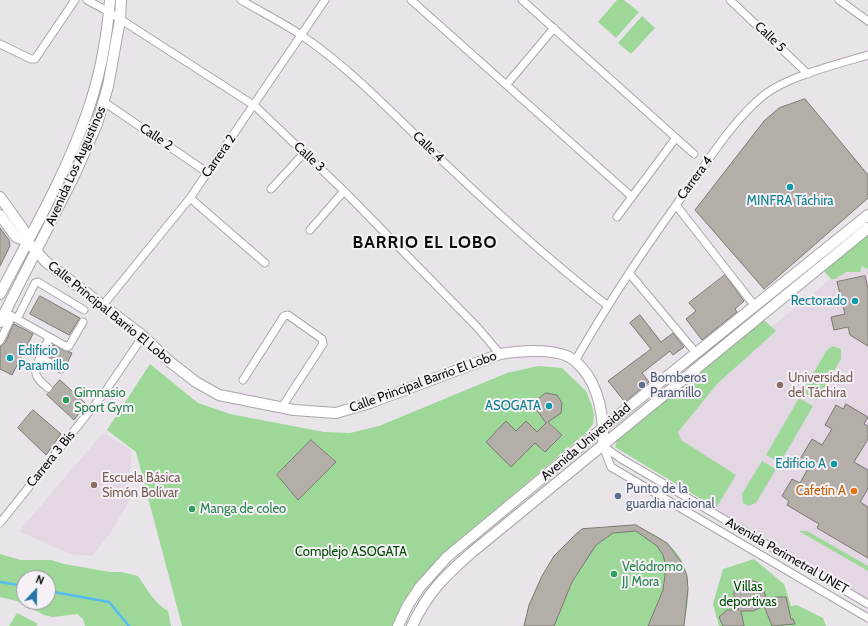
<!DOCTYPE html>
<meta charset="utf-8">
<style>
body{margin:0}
#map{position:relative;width:868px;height:626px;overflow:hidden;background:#e9e4e9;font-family:Cabin,sans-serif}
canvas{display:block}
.north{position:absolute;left:16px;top:570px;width:40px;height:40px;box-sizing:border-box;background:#f6f1f7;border:1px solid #999599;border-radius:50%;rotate:22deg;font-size:11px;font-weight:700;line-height:16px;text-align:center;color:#0d0b0d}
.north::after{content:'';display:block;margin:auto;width:14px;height:18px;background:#2674a6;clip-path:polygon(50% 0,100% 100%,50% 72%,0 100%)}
</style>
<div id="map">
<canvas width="868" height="626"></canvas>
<div class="north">N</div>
</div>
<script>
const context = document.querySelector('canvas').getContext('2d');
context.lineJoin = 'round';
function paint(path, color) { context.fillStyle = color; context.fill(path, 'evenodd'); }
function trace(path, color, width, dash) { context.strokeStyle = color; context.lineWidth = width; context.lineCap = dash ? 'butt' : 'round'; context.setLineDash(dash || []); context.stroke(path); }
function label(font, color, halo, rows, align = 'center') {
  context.font = font + ' Cabin,sans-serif'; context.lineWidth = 4; context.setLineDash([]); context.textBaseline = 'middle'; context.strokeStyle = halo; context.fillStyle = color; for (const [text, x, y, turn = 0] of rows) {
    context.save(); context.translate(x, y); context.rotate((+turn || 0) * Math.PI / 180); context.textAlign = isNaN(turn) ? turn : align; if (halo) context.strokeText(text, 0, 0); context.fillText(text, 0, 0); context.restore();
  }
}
paint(new Path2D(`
 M868,248V599L728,516L623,449Z
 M103,433L131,450L130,500L111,532L92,556L70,554L19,531Z`), '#e2d7e2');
paint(new Path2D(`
 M617,0H624L639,12L616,38L598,22Z
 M642,16L655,28L631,54L618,43Z
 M868,233V269L862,266L860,272H846L835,279H831L824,271Z
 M762,318L776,331L717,384L678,432L681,440L736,475L716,508L615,447L617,440Z
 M832,346L841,349V359L817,400L802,392L827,350Z
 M150,364L198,403L230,414L324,432L350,433L379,426L507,373L538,366L562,368L586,391L592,406L594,414L593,424L585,434C557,458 529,481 501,505C457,541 418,574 392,626H182L136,452L107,430ZM506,421L516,431L526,421L537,432L548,421L562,435L545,452L535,443L511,467L486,442ZM311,440L336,462L298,500L277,475Z
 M799,398L813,406L780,463L766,455Z
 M762,461L776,469L756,503L748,506L743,503L742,494Z
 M614,526C645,524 681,543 687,576C690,593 687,610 684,626H524C532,587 551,554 582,529H600Z
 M799,531H807L868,566V571Z
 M0,554L21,560H51L64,564L110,572H121L138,576C147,589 154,603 168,611L171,626H85L83,619L77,614L53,617L44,615L17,601L0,597ZM24,578H48V602H24Z
 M754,559L784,584L791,606L797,605L823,618L826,626H719L713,604L723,569Z
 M17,613L38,624L36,626H9Z`), '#9dd899');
trace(new Path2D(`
 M0,582L24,586
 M48,591L109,602L129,626`), '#54bbf3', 2.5);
const building = new Path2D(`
 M805,99L868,175V198L764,289L695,210L764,121L779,108Z
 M0,228L9,240L10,246L0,266Z
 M725,275L744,301L735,309L737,312L702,340L686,319L696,311L689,303Z
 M865,276L868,288V346L850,335L848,327L834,330L831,317L845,314L837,282Z
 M40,296L80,318L69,335L30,314Z
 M640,315L661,342L673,333L684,347L673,355L670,351L642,373L649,382L625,402L608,381L651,349L630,323Z
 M14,324L33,334L12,375L0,369V347L5,343Z
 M53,345L72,353L66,366L47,355Z
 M60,380L86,404L74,420L47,395Z
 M546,393L557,395L562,403L561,413L548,422L562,435L545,452L535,443L511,467L486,442L506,421L516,431L526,421L537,432L546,423L536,409L538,399Z
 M846,404L868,417L864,424L868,426V439L854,462L868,470V489L860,502L868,507V558L817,528L819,524L787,505L789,501L782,496L792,479L800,483L810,465L800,459L812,439L822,445L832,429L825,425L836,405L843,409Z
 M33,410L61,434L46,455L18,428Z
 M311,440L336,462L298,500L277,475Z
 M636,525L667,543L682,563L687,576L688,589L684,626H648L663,590L666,567L663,555L657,546L636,531L613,533L596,545L572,582L554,626H524L529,605L542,576L554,556L576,534L582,529Z
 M749,580L757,582L762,586L767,600L775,597H786L791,619H793L795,624L772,626L764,606L753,611H741L744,626H723L719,617L727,610H739L734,598V591L741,582Z`);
paint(building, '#b3aea8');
trace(building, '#7d7873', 1);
const street = new Path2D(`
 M87,0L109,12L255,106L344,191L478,328L500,354
 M241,0C261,12 282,22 301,35C350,68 391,112 433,152C489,205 546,258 608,306
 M411,0L631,196
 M522,0L694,154
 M730,0L808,74
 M839,0L868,21
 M0,44L31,59H35L75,0
 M507,84L554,28
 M104,102L208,173
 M271,189L305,152
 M190,198L265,263
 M676,205L754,305
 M617,217L675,139
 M310,230L344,191
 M630,274L696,353
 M103,305L190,198L325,0
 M5,312L17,319L35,283L38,282L84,310
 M17,319L67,347L69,346L83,322
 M49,338L40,357L61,369
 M0,341L12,316
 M40,357C34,374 33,376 48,388
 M575,361C611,298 652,237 695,179C715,150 736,118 764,95C788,76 838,64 868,55
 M243,380L284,316L288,315L322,339L323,344L282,407
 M603,446L611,467L868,618
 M603,446L620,458L868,604
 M0,523L105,392L143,336`);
const secondary = new Path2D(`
 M0,197L25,232L27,241L46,262L143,336L170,362L196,382L219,395L294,410L336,413L370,403L500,354C519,351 560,347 575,361C600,382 604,416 603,446
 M0,215L16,237L27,241
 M0,294C30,236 64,178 86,116C99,80 107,38 110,0
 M0,322L74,176L97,124L108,86L120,20L121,0
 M398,626L408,605L420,587L447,557L604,427L868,215
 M412,626C428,592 444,577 471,553L868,228`);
trace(street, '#aaa5aa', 9);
trace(secondary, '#aaa5aa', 12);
trace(street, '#fff', 7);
trace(secondary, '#fff', 10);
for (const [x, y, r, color] of [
 [790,187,4,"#0f9aa8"],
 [855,301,4,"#0f9aa8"],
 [10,358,4,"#0f9aa8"],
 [642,385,4,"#5c6f8a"],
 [780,385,4,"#8d6e63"],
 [66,400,4,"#2e9e5b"],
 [549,406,4,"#0f9aa8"],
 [834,464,4,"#0f9aa8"],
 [94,485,4,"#8d6e63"],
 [854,491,4,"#e8710a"],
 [618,496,4,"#5c6f8a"],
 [192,509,4,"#2e9e5b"],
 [614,574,4,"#2e9e5b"]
]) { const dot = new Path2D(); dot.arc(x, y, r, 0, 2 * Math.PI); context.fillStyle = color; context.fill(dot); trace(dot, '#f6f1f7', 1.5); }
label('13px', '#0d0b0d', '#f6f1f7', [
 ["Calle 5",770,37,44],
 ["Calle 2",156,137,34],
 ["Calle 4",428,147,44],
 ["Carrera 2",219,156,-55],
 ["Calle 3",309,157,43],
 ["Avenida Los Augustinos",76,166,-66],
 ["Carrera 4",695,178,-54],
 ["Calle Principal Barrio El Lobo",110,313,39],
 ["Calle Principal Barrio El Lobo",423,382,-20],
 ["Avenida Universidad",586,442,-40],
 ["Carrera 3 Bis",51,459,-51],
 ["Avenida Perimetral UNET",787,556,30]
]);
label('13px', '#0d838f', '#f6f1f7', [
 ["MINFRA Táchira",790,201,"center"],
 ["Rectorado",847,301],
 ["Edificio",18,351,"left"],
 ["Paramillo",18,366,"left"],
 ["ASOGATA",541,406],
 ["Edificio A",826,464]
], 'right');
label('13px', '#4e5e75', '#f6f1f7', [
 ["Bomberos",650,378],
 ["Paramillo",650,393],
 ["Punto de la",626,489],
 ["guardia nacional",626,504]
], 'left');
label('13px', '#785e54', '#f6f1f7', [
 ["Universidad",788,378],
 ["del Táchira",788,393],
 ["Escuela Básica",102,478],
 ["Simón Bolívar",102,493]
], 'left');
label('13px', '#27864d', '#f6f1f7', [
 ["Gimnasio",74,393],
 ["Sport Gym",74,408],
 ["Manga de coleo",200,509],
 ["Velódromo",622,567],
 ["JJ Mora",622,582]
], 'left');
label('13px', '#c56008', '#f6f1f7', [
 ["Cafetín A",846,491]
], 'right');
label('13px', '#004e02', '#f6f1f7', [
 ["Complejo ASOGATA",351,552],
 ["Villas",748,587],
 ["deportivas",748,602]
]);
context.letterSpacing = '1px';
label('bold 17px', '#0d0b0d', '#f6f1f7', [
 ["BARRIO EL LOBO",425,243]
]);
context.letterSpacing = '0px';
</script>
